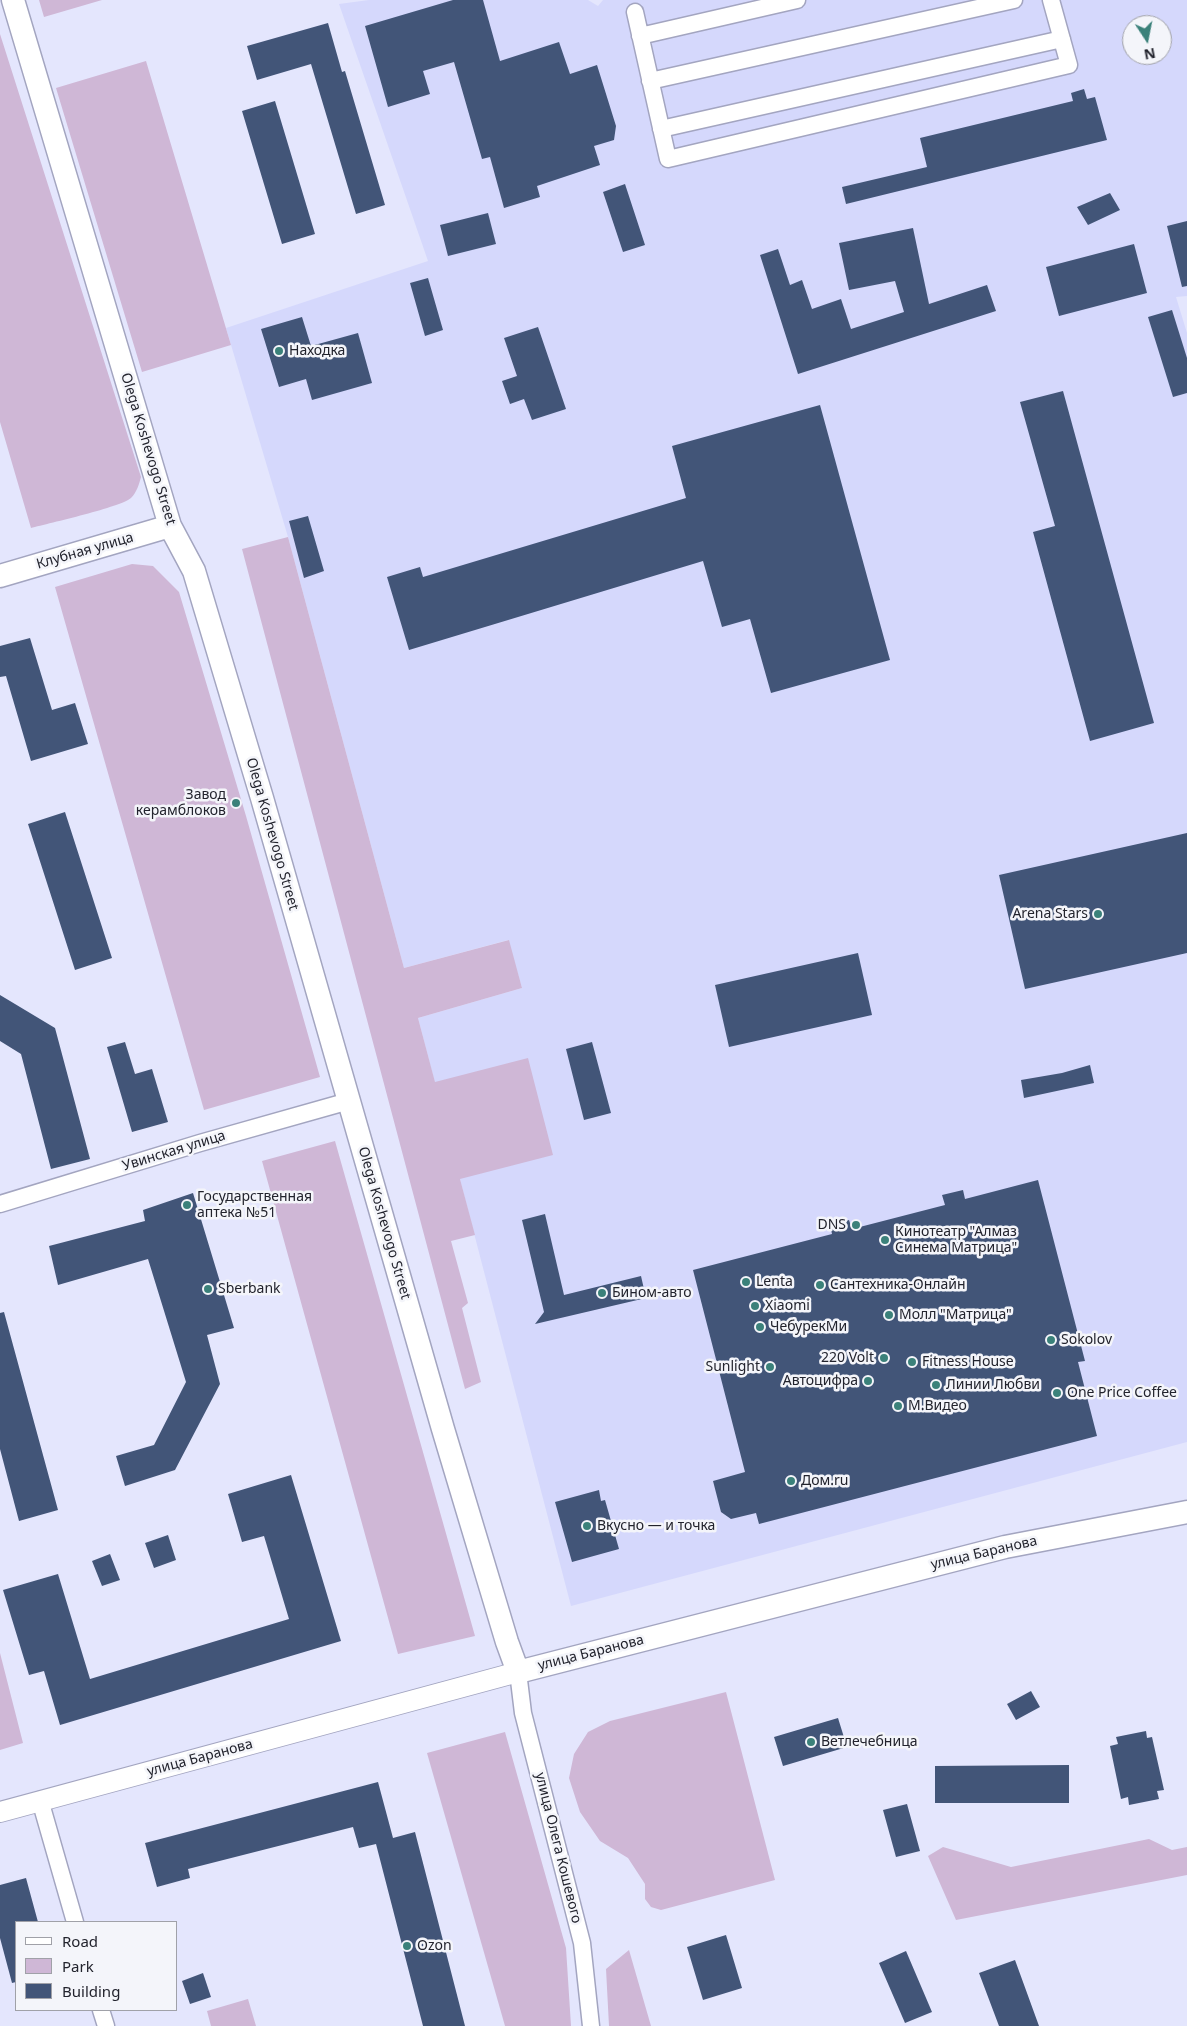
<!DOCTYPE html>
<meta charset="utf-8">
<style>
body{margin:0}
#map{position:relative;width:1187px;height:2026px;overflow:hidden;background:#e4e6fd;font-family:"Noto Sans",sans-serif}
canvas{display:block}
.legend{position:absolute;left:15px;top:1921px;width:162px;height:90px;box-sizing:border-box;background:#f4f5fa;border:1px solid #a0a1a8;margin:0;padding:6px 9px;list-style:none;font-size:15px;color:#22232d}
.legend li{display:flex;align-items:center;gap:10px;height:25px}
.legend b{width:25px;border:1px solid #a0a1a8}
.north{position:absolute;left:1122px;top:15px;width:50px;height:50px;box-sizing:border-box;background:#f4f5fa;border:1px solid #a0a1a8;border-radius:50%;rotate:169deg;font-size:14px;font-weight:700;line-height:20px;text-align:center;color:#22232d}
.north::after{content:'';display:block;margin:auto;width:18px;height:22px;background:#3b817a;clip-path:polygon(50% 0,100% 100%,50% 72%,0 100%)}
</style>
<div id="map">
<canvas width="1187" height="2026"></canvas>
<ul class="legend">
<li><b style="height:6px;background:#fff"></b>Road</li>
<li><b style="height:14px;background:#cfb7d6"></b>Park</li>
<li><b style="height:14px;background:#425578"></b>Building</li>
</ul>
<div class="north">N</div>
</div>
<script>
const context = document.querySelector('canvas').getContext('2d');
context.lineJoin = 'round';
function paint(path, color) { context.fillStyle = color; context.fill(path, 'evenodd'); }
function trace(path, color, width, dash) { context.strokeStyle = color; context.lineWidth = width; context.lineCap = dash ? 'butt' : 'round'; context.setLineDash(dash || []); context.stroke(path); }
function label(font, color, halo, rows, align = 'center') {
  context.font = font + ' "Noto Sans",sans-serif'; context.lineWidth = 5; context.setLineDash([]); context.textBaseline = 'middle'; context.strokeStyle = halo; context.fillStyle = color; for (const [text, x, y, turn = 0] of rows) {
    context.save(); context.translate(x, y); context.rotate((+turn || 0) * Math.PI / 180); context.textAlign = isNaN(turn) ? turn : align; if (halo) context.strokeText(text, 0, 0); context.fillText(text, 0, 0); context.restore();
  }
}
paint(new Path2D(`
 M369,0H588L598,6L603,0H1187V296L1176,297L1187,333V1442L571,1606L418,1018L522,988L508,940L404,968L288,537L226,328L428,261L339,4ZM1132,25H1162V55H1132Z`), '#d5d8fc');
paint(new Path2D(`
 M39,0H102L44,17Z
 M0,34L141,477C139,484 137,492 131,498C121,507 50,523 31,528L0,422Z
 M146,61L231,345L142,372L56,88Z
 M288,537L404,968L509,940L522,988L418,1018L448,1131L435,1082L528,1058L553,1155L460,1179L475,1235L451,1241L468,1303L462,1308L481,1382L465,1389L242,549Z
 M132,564L153,566L179,592L246,816L320,1077L204,1110L55,587Z
 M335,1141L475,1636L398,1654L262,1161Z
 M0,1653L23,1743L0,1750Z
 M726,1692L775,1880L661,1910L651,1907L645,1899V1884L628,1858L600,1841L580,1812L569,1778L574,1754L588,1732L610,1721Z
 M505,1732L566,1948L571,2026H505L427,1753Z
 M1149,1839L1172,1850L1187,1847V1875L956,1920L928,1856L943,1847L1011,1867Z
 M629,1950L651,2026H609L606,1969Z
 M248,1999L256,2026H211L207,2011Z`), '#cfb7d6');
paint(new Path2D(`
 M453,0H483L500,61L559,42L570,74L597,65L616,126L614,140L594,146L600,165L537,186L540,197L504,208L490,157L482,159L454,62L423,71L430,94L388,107L365,26Z
 M328,23L342,72L345,71L385,205L356,214L311,64L257,80L247,46Z
 M1084,89L1087,99L1095,97L1107,140L846,204L842,187L927,167L920,138L1073,101L1071,93Z
 M275,101L315,234L282,244L242,111Z
 M625,184L645,245L623,252L603,192Z
 M1110,193L1120,210L1088,225L1077,207Z
 M488,213L496,244L448,256L440,225Z
 M1187,221V286L1182,287L1167,226Z
 M913,228L929,304L987,285L996,311L798,374L760,255L778,249L790,285L802,280L812,309L841,299L851,329L904,312L895,281L849,290L839,243Z
 M1134,244L1147,293L1059,316L1046,267Z
 M428,278L443,330L425,336L410,283Z
 M1172,310L1187,358V393L1173,397L1148,317Z
 M302,317L311,346L358,333L372,383L312,400L306,379L279,387L261,329Z
 M538,327L566,409L532,420L524,399L510,404L502,381L517,376L504,338Z
 M1063,391L1154,723L1090,741L1033,532L1055,526L1020,402Z
 M820,405L890,660L771,693L750,619L722,627L703,561L409,650L387,577L420,567L423,577L686,498L672,446Z
 M308,516L324,571L304,578L289,521Z
 M30,638L52,710L75,703L88,744L31,761L6,676L0,677V646Z
 M65,812L112,958L75,970L28,824Z
 M1187,833V953L1025,989L999,875Z
 M858,953L872,1015L729,1047L715,985Z
 M0,995L55,1028L90,1159L51,1169L21,1054L0,1041Z
 M125,1042L135,1074L152,1069L168,1122L132,1132L107,1047Z
 M592,1042L611,1113L584,1120L566,1049Z
 M1090,1065L1094,1083L1024,1098L1021,1080L1062,1073Z
 M1038,1180L1085,1361L1078,1362L1097,1436L759,1524L756,1513L731,1519L721,1512L713,1481L745,1472L693,1270L832,1234L830,1225L849,1220L852,1229L945,1205L942,1195L963,1190L965,1199Z
 M193,1193L234,1328L207,1335L220,1384L175,1470L125,1486L116,1456L154,1445L186,1382L148,1259L58,1285L49,1246L145,1221L143,1210Z
 M545,1214L564,1295L641,1276L646,1298L535,1324L544,1312L522,1220Z
 M4,1312L58,1510L19,1521L0,1449V1313Z
 M291,1475L341,1641L60,1725L44,1671L29,1675L3,1590L58,1574L90,1679L289,1619L264,1536L242,1542L228,1494Z
 M599,1490L601,1501L605,1500L619,1549L572,1562L555,1502Z
 M168,1535L176,1560L154,1568L145,1543Z
 M110,1554L120,1580L102,1586L92,1561Z
 M1031,1691L1040,1707L1016,1720L1007,1704Z
 M838,1718L847,1747L783,1766L774,1737Z
 M1146,1731L1147,1738L1152,1737L1164,1790L1157,1791L1159,1799L1129,1805L1128,1797L1121,1799L1110,1746L1118,1744L1116,1737Z
 M1069,1765V1803H935V1766Z
 M378,1782L393,1838L415,1832L465,2026H423L376,1844L359,1848L353,1827L188,1869L190,1878L157,1887L145,1843Z
 M907,1804L920,1851L896,1857L883,1810Z
 M26,1878L38,1922H16V1982L12,1983L0,1938V1885Z
 M726,1935L742,1988L703,2000L687,1947Z
 M906,1951L932,2012L905,2023L879,1963Z
 M1015,1960L1039,2026H999L979,1973Z
 M203,1973L211,1997L190,2004L182,1981Z`), '#425578');
const minor = new Path2D(`
 M635,12L668,159L1069,65L1051,0
 M640,36L797,0
 M650,81L1014,0
 M661,129L1062,39
 M0,1204L200,1143L349,1101
 M518,1672L523,1713L582,1943L591,2026
 M40,1800L75,1922
 M101,2010L106,2026`);
const tertiary = new Path2D(`
 M0,1812L518,1672`);
const secondary = new Path2D(`
 M13,0L170,526L194,571L262,798L443,1429L507,1642L518,1672L1005,1547L1187,1512
 M0,576L170,526`);
trace(minor, '#a3a5c0', 19);
trace(tertiary, '#a3a5c0', 22);
trace(secondary, '#a3a5c0', 25);
trace(minor, '#fff', 16);
trace(tertiary, '#fff', 20);
trace(secondary, '#fff', 22);
for (const [x, y, r, color] of [
 [279,351,5,"#3b817a"],
 [236,803,5,"#3b817a"],
 [1098,914,5,"#3b817a"],
 [187,1205,5,"#3b817a"],
 [856,1225,5,"#3b817a"],
 [885,1240,5,"#3b817a"],
 [746,1282,5,"#3b817a"],
 [820,1285,5,"#3b817a"],
 [208,1289,5,"#3b817a"],
 [602,1293,5,"#3b817a"],
 [755,1306,5,"#3b817a"],
 [889,1315,5,"#3b817a"],
 [760,1327,5,"#3b817a"],
 [1051,1340,5,"#3b817a"],
 [884,1358,5,"#3b817a"],
 [912,1362,5,"#3b817a"],
 [770,1367,5,"#3b817a"],
 [868,1381,5,"#3b817a"],
 [936,1385,5,"#3b817a"],
 [1057,1393,5,"#3b817a"],
 [898,1406,5,"#3b817a"],
 [791,1481,5,"#3b817a"],
 [587,1526,5,"#3b817a"],
 [811,1742,5,"#3b817a"],
 [407,1946,5,"#3b817a"]
]) { const dot = new Path2D(); dot.arc(x, y, r, 0, 2 * Math.PI); context.fillStyle = color; context.fill(dot); trace(dot, '#f4f5fa', 2); }
label('14px', '#22232d', '#f4f5fa', [
 ["Находка",289,351],
 ["Завод",226,795,"right"],
 ["керамблоков",226,811,"right"],
 ["Arena Stars",1088,914,"right"],
 ["Государственная",197,1197],
 ["аптека №51",197,1213],
 ["DNS",846,1225,"right"],
 ["Кинотеатр \"Алмаз",895,1232],
 ["Синема Матрица\"",895,1248],
 ["Lenta",756,1282],
 ["Сантехника-Онлайн",830,1285],
 ["Sberbank",218,1289],
 ["Бином-авто",612,1293],
 ["Xiaomi",765,1306],
 ["Молл \"Матрица\"",899,1315],
 ["ЧебурекМи",770,1327],
 ["Sokolov",1061,1340],
 ["220 Volt",874,1358,"right"],
 ["Fitness House",922,1362],
 ["Sunlight",760,1367,"right"],
 ["Автоцифра",858,1381,"right"],
 ["Линии Любви",946,1385],
 ["One Price Coffee",1067,1393],
 ["М.Видео",908,1406],
 ["Дом.ru",801,1481],
 ["Вкусно — и точка",597,1526],
 ["Ветлечебница",821,1742],
 ["Ozon",417,1946]
], 'left');
label('14px', '#22232d', '#f4f5fa', [
 ["Olega Koshevogo Street",148,449,73],
 ["Клубная улица",85,551,-16],
 ["Olega Koshevogo Street",272,834,74],
 ["Увинская улица",174,1151,-17],
 ["Olega Koshevogo Street",384,1223,74],
 ["улица Баранова",984,1553,-13],
 ["улица Баранова",591,1653,-14],
 ["улица Баранова",200,1758,-15],
 ["улица Олега Кошевого",558,1848,76]
]);
</script>
